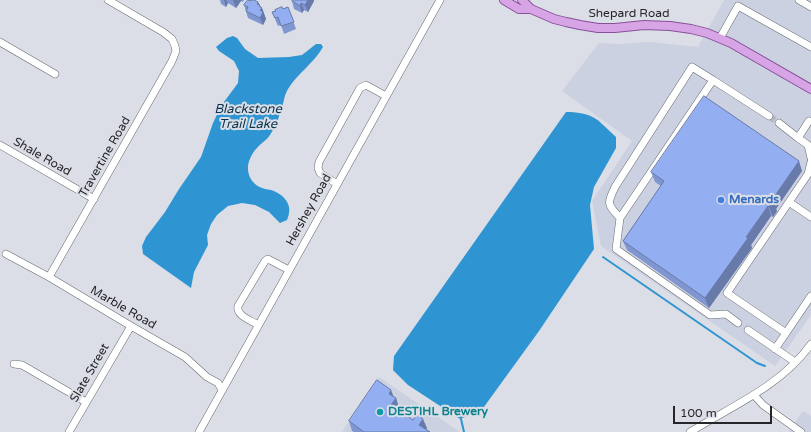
<!DOCTYPE html>
<style>
body{margin:0}
#map{position:relative;width:811px;height:432px;overflow:hidden;background:#dbdee6;font-family:"Varela Round",sans-serif}
canvas{display:block}
.scale{position:absolute;left:673px;top:406px;width:99px;height:18px;box-sizing:border-box;border:2px solid #252629;border-top:0;padding-left:5px;font-size:12px;line-height:14px;white-space:nowrap;color:#252629;-webkit-text-stroke:3px #dbdee6;paint-order:stroke}
</style>
<div id="map">
<canvas width="811" height="432"></canvas>
<div class="scale">100 m</div>
</div>
<script>
const context = document.querySelector('canvas').getContext('2d');
context.lineJoin = 'round';
function paint(path, color) { context.fillStyle = color; context.fill(path, 'evenodd'); }
function trace(path, color, width, dash) { context.strokeStyle = color; context.lineWidth = width; context.lineCap = dash ? 'butt' : 'round'; context.setLineDash(dash || []); context.stroke(path); }
function label(font, color, halo, rows, align = 'center') {
  context.font = font + ' "Varela Round",sans-serif'; context.lineWidth = 4; context.setLineDash([]); context.textBaseline = 'middle'; context.strokeStyle = halo; context.fillStyle = color; for (const [text, x, y, turn = 0] of rows) {
    context.save(); context.translate(x, y); context.rotate((+turn || 0) * Math.PI / 180); context.textAlign = isNaN(turn) ? turn : align; if (halo) context.strokeText(text, 0, 0); context.fillText(text, 0, 0); context.restore();
  }
}
paint(new Path2D(`
 M724,0H811V315L775,366L601,246L592,201L632,141L562,91L599,43L619,44L650,42L698,47Z
 M379,377L460,432H342Z
 M803,411L811,416V432H788Z`), '#cbd1e0');
paint(new Path2D(`
 M233,36L237,38L245,49L258,58L289,57L302,55L316,44H321L323,47C314,63 297,74 288,89C285,94 284,99 283,104C280,115 276,126 270,135C267,140 261,143 257,148C252,153 247,163 248,170C249,179 254,185 262,188C266,190 270,189 274,191C287,197 293,207 287,220L280,223L269,212L255,205L242,203L228,206L217,215L211,224L207,235L208,245L194,272L191,288L143,254L142,246L146,237L165,212L179,189L201,157L213,123L221,106L238,83L239,71L234,61L219,51L216,47L227,38Z
 M566,112C579,112 593,114 602,124C607,128 611,133 616,137V148L594,187L590,205L594,249L539,331L481,411L460,419L408,385L393,370L394,356Z`), '#2f95d2');
trace(new Path2D(`
 M603,257L757,363L765,366
 M461,419L464,432`), '#2f95d2', 2);
trace(new Path2D(`
 M769,116L779,123`), '#b7b9c0', 7, [7, 3.5]);
const minor = new Path2D(`
 M799,0L811,7
 M720,38L738,6L811,47
 M0,42L55,74
 M809,121L798,138L811,147
 M779,123L798,138
 M0,145L94,199
 M808,145L811,158
 M337,184L320,173L318,168L319,162L360,88L366,85L386,96
 M789,202L808,174L811,162
 M811,217L789,202L727,293L786,333L811,296
 M620,218C607,204 607,204 615,187L692,67L713,80
 M6,254L49,277L131,326L185,357L207,377L218,383L222,390
 M49,277L172,61L176,51L175,46L172,39L163,32L108,0
 M738,323L726,314L710,315L616,249L620,218L713,80L769,116
 M258,325C251,320 236,316 238,306L265,261L268,259L289,270
 M748,330L795,362
 M775,349L786,333
 M14,364L22,365L86,402
 M754,395L763,405L801,432
 M69,432L131,326
 M199,432L440,0
 M690,432C732,406 781,386 811,344`);
const major = new Path2D(`
 M504,0L519,9H531L554,19L566,22L580,25L598,28H615L644,25L670,26L691,29L707,33L731,43L811,89
 M522,0L531,9`);
trace(minor, '#666970', 8);
trace(major, '#875199', 10);
trace(minor, '#fff', 7);
trace(major, '#d7a4e6', 8);
paint(new Path2D(`
 M220,0H244L243,2L241,1L236,8L228,3L226,7L221,4Z
 M251,1L258,2L261,7L262,8L266,19L263,25L248,18L244,5Z
 M292,1H314L308,12L304,10L302,13L294,9Z
 M288,7L296,29L284,34L281,25L278,26L272,12Z
 M802,171L776,209L777,211L773,217L771,216L751,245L752,248L709,308L627,250L623,241L661,186L655,182L651,172Z
 M394,397L396,398L399,408L397,410L413,420L427,428L426,429L430,432H354L352,431L349,421Z`), '#7f96d0');
paint(new Path2D(`
 M224,0H226L228,3L226,7Z
 M233,0H241V1L236,8Z
 M308,0H314V1L308,12L305,5Z
 M258,2L261,9L262,8L266,19L263,25L260,18L257,4Z
 M301,3L304,10L302,13L300,6Z
 M799,161L802,171L776,209L777,211L773,217L769,207L772,200Z
 M768,206L771,216L751,245L752,248L709,308L705,298Z
 M391,390L395,400L396,398L399,408L394,415L391,405L389,394Z
 M423,419L427,428L424,432L419,425Z`), '#687aa9');
const building = new Path2D(`
 M248,0L251,1V0H254L258,2L257,4L260,5L259,6L262,8L260,10L263,12L260,18L246,11L248,7L244,5Z
 M293,0H308L305,5L301,3L300,6L292,1Z
 M282,7L283,9L288,7L294,22L281,26L278,17L275,18L272,12L276,11L275,10Z
 M704,96L799,161L772,200L773,201L769,207L768,206L746,237L748,238L705,298L623,241L664,181L651,172Z
 M377,380L391,390L389,394L396,398L391,405L413,420L417,414L423,419L419,425L430,432H364L349,421Z`);
paint(building, '#94aef2');
trace(building, '#687aa9', 1);
for (const [x, y, r, color] of [
 [721,200,4,"#3f7fe0"],
 [380,412,4,"#0f9aa8"]
]) { const dot = new Path2D(); dot.arc(x, y, r, 0, 2 * Math.PI); context.fillStyle = color; context.fill(dot); trace(dot, '#dbdee6', 1.5); }
label('12px', '#252629', '#dbdee6', [
 ["Shepard Road",629,14],
 ["Shale Road",42,157,30],
 ["Travertine Road",105,157,-60],
 ["Hershey Road",309,210,-61],
 ["Marble Road",123,308,30],
 ["Slate Street",90,373,-60]
]);
label('bold 12px', '#366cbe', '#dbdee6', [
 ["Menards",729,200]
], 'left');
label('bold 12px', '#0d838f', '#dbdee6', [
 ["DESTIHL Brewery",388,412]
], 'left');
label('italic 13px', '#0a344d', '#dbdee6', [
 ["Blackstone",248,110],
 ["Trail Lake",248,125]
]);
</script>
